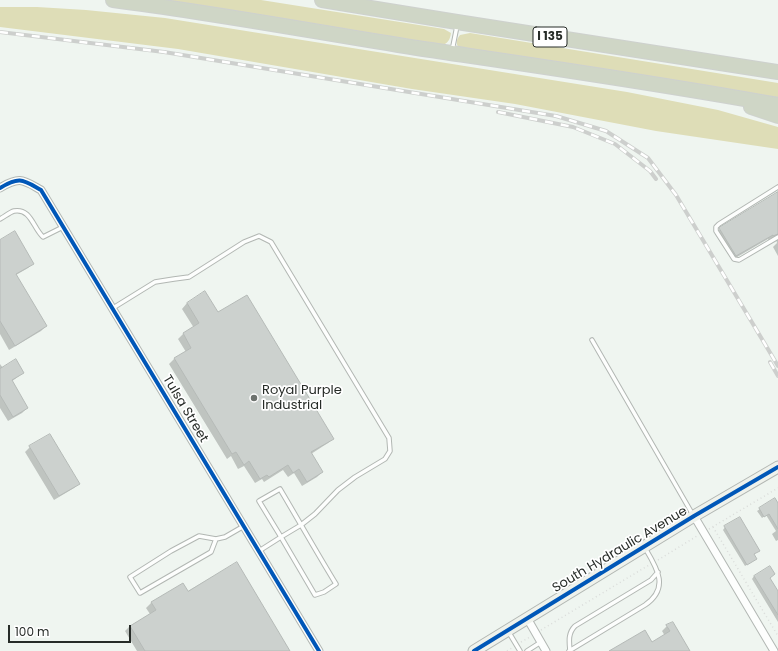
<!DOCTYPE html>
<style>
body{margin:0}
#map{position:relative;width:778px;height:651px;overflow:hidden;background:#eff5f0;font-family:Poppins,sans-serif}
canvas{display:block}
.scale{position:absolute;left:8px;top:625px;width:123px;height:18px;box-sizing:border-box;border:2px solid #272c28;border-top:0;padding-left:5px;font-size:12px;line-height:14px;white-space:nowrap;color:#272c28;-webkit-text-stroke:3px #fff;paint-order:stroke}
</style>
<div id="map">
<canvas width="778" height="651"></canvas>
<div class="scale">100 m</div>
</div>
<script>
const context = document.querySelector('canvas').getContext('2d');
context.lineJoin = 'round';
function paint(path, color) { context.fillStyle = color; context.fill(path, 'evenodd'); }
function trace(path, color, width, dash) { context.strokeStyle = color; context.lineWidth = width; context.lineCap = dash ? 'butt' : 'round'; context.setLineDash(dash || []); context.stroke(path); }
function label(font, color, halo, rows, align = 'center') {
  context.font = font + ' Poppins,sans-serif'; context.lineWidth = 3.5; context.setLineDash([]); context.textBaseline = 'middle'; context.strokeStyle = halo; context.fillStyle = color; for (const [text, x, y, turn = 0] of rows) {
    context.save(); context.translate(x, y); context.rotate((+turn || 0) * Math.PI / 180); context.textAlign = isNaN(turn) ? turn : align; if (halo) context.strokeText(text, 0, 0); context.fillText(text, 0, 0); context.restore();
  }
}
paint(new Path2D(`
 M159,0H261L444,29L451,33C450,40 448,43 441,46Z
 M0,7H37L86,10L165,18L627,92L718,110L778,127V149L656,131L515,104L412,89L178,49L0,27Z
 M470,33L778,83V100L459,48C455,43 457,39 460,35Z`), '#deddb7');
paint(new Path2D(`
 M778,194V256L773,247L777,243L776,239L772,238L768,240V239L732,260L715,234L720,229Z
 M0,241L33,263L28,268L16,275L46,326L41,331L9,350L0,334Z
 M187,303L218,314L333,438L328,443L311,454L322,472L317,477L302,486L294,473L288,477L283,470L264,482L262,479L255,483L244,466L238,469L231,456L227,459L169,364L174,359L186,352L178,339L183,334L194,328L182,309Z
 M0,364L3,368L23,373L11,382L27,408L22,413L8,421L0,408Z
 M30,447L79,483L74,488L54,500L25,452Z
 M775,499L778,505V540L776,541L772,534L776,531L766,515L762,518L757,511Z
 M725,527L758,551L753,555V561L745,566L723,530Z
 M754,576L769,578L778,593V622L752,579Z
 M183,584L187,592L288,651H137L125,631L130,626L150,614L146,608L151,603Z
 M667,626L689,651H613L652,643L665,636L662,631Z`), '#0003');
const building = new Path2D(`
 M778,192V234L773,236V235L736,256L719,228Z
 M15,231L34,264L16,274L47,326L15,346L0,321V240Z
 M205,291L218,312L247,295L334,439L311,452L323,472L307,482L299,469L293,473L288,465L269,477L267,475L260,479L249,461L244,465L236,452L232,454L174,358L191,348L183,333L199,323L187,303Z
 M16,359L24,373L12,380L28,408L13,417L0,395V369Z
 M50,434L80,484L59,496L29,446Z
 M775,498L778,503V529L769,514L764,517L759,508Z
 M740,517L760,551L754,554L757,559L747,565L724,526Z
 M237,562L290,651H145L130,626L156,610L151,602L183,583L188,591Z
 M770,566L775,574L770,578L778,591V615L754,576Z
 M673,622L690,651H609L645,630L652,642L670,631L666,625Z`);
paint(building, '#ccd1ce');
trace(building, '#b5bab7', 1);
const lane = new Path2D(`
 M452,51L457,26
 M778,187L719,224L716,227V231L734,259L739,260L778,237
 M0,219C4,217 10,212 14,211C31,208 33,228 43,237L63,227
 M113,308L155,282L174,279L189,277L244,242L259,236L271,242L389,438L390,451L385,459L355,477L338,490L315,514L301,525L281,537L259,501L280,489C299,521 317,553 336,584L324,592L315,595L281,537L259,551
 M592,340L693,515
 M199,536L216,539L211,552L140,593L130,577L171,551Z
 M216,539L225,537L244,526
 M508,631L520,651
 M527,651L541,642
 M569,651L645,605C670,588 657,568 645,548
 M570,651C569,641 568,633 575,626L651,580L658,572`);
const street = new Path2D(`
 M0,188C20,176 23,180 41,190L319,651
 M694,516L774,651
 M527,618L546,651`);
const secondary = new Path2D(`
 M474,651L694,516L778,467`);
const highway = new Path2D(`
 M113,0C215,13 316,32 417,48C538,66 658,83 778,105
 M322,0L457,22L778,72
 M751,107L778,116`);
trace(lane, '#b2b7b3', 5.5);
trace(street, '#b2b7b3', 9);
trace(secondary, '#b2b7b3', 13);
trace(highway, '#ced1ce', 16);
trace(new Path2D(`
 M713,527L778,636
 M709,529L778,488
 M658,560L697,536
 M541,630L649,565
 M521,642L530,637
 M507,651L512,648`), '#dadcda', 1.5, [1, 3]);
trace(lane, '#fdfefd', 3.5);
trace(street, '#fdfefd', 7);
trace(secondary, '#eff2ec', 11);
trace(highway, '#cfd6c6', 14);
const rail = new Path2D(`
 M0,32L164,52L556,116L606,131L648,158L676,195L778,366
 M498,112L573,127L615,144L650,171L656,179
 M770,362L778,376`);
trace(rail, '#cdcfcd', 4);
trace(rail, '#fff', 2.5, [8]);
trace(new Path2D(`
 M0,188C20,176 23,180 41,190L319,651
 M474,651L694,516L778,467`), '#0057b8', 4);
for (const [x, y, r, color] of [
 [254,398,4,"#6d726e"]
]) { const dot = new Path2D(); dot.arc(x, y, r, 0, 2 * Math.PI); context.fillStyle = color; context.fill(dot); trace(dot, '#fff', 1.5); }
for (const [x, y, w] of [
 [550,37,34]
]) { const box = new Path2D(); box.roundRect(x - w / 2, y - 10, w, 20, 3); context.fillStyle = '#fff'; context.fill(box); trace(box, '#272c28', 1); }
label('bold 12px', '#272c28', null, [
 ["I 135",550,37]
]);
label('13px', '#272c28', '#fff', [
 ["Royal Purple",262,391],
 ["Industrial",262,406]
], 'left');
label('13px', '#272c28', '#fff', [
 ["Tulsa Street",185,409,59],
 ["South Hydraulic Avenue",620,550,-31]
]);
</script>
